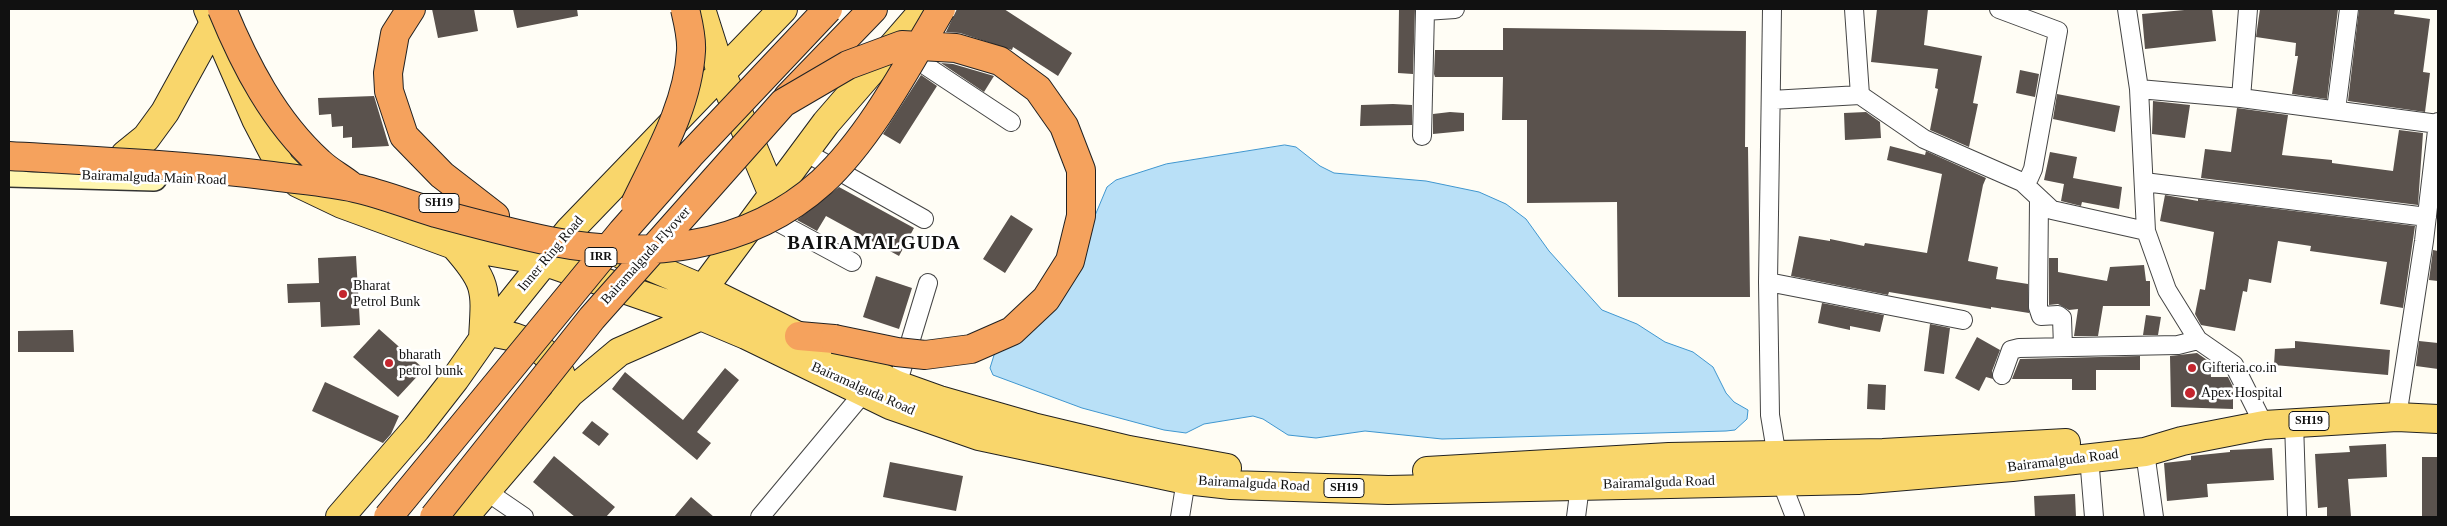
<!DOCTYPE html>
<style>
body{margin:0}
#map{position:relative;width:2447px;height:526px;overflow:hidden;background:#fffdf5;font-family:Georgia,serif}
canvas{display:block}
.frame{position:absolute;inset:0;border:10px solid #111;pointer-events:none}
</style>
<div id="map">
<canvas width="2447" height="526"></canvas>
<div class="frame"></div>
</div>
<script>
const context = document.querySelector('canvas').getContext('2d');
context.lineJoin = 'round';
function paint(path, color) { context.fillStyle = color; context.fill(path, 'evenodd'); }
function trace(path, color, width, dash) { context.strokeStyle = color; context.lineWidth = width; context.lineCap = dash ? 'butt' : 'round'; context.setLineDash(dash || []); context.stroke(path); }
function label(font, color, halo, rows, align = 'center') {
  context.font = font + ' Georgia,serif'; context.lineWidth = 5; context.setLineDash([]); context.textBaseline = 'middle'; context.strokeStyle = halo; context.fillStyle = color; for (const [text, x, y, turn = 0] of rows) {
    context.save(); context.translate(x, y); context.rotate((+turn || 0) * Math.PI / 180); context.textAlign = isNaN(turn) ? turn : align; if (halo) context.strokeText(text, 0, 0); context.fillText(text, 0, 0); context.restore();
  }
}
const water = new Path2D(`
 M1285,145L1296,147L1320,166L1334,173L1426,181L1479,192L1506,204L1526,219L1549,251L1602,310L1637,324L1665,342L1693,352L1713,367L1726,393L1734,402L1748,410L1747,419L1735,430L1726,431L1442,439L1365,431L1316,438L1288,435L1263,419L1253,416L1204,424L1186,433L1164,430L1082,408L993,375L990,368L995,352L1094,218L1107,187L1116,180L1166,164Z`);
paint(water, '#b9e0f7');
trace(water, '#3f96cf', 1);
paint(new Path2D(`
 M432,9H474L478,31L438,38Z
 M513,9H577L578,16L517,28Z
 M957,9H1004L1072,53L1058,76L1013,47L1012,50L960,33L946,32Z
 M1399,9H1415L1413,74L1398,73Z
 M1877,9H1928L1924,45L1982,56L1973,103L1978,104L1969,147L1930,130L1938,89L1935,88L1938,69L1871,62Z
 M2195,9H2212L2216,41L2145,49L2142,14Z
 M2260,9H2338L2327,99L2292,94L2298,56H2295L2296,43L2256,37Z
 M2359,9H2395L2394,14L2430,19L2423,72L2430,73L2425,112L2348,101Z
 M1503,28L1746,31L1745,147H1748L1750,297H1618L1617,202L1527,203V120H1502L1503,77H1435L1434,74L1435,50H1503Z
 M941,63L953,64L994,76L984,92Z
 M2020,70L2039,74L2035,97L2016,93Z
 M921,75L937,86L900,144L883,134Z
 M2057,94L2120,106L2115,132L2053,119Z
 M374,96L389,146L352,148V137L343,138V126L332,127L331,114L319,115L318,98Z
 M2153,101L2190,105L2185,138L2152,134Z
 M1393,104L1412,105V125L1360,126L1361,105Z
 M2237,108L2288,115L2282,155L2332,160V163L2393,171L2399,130L2423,133L2418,205L2201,178L2205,149L2231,152Z
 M1450,112L1464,113V131L1433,134V114Z
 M1866,112L1880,122L1881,138L1845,140L1844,113Z
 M1890,146L1925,155L1926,151L1986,178L1983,185L1968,261L1998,267L1996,279L2028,284L2029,313L1991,307V309L1889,292L1888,295L1791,276L1799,236L1830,241V239L1864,246L1865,243L1927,253L1942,174L1887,160Z
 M2050,152L2077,157L2073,178L2122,187L2119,209L2082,202L2081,206L2061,201L2064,184L2044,180Z
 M839,187L914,228L899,256L826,216L817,231L797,220Z
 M2165,195L2198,201V199L2415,226L2403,308L2380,304L2387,262L2310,251L2311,246L2278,241L2271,283L2249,279L2247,292L2243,291L2235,331L2201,325L2195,314L2200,289L2205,290L2214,232L2160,221Z
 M1011,215L1033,229L1005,273L983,259Z
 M2433,250L2438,251V281L2429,280Z
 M356,256L360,325L321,327L320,302L288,303L287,284L319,283L318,258Z
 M2049,258H2058V272L2107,281L2110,267L2144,265L2146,281H2150V306H2103L2098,336H2074L2078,309L2069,310L2058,304L2049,305Z
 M876,276L912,288L899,329L863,317Z
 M1822,303L1884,315L1880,332L1850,326V330L1818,323Z
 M2146,315L2161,317L2158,335H2143Z
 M1930,324L1950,328L1944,374L1924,371Z
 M379,329L424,369L398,397L353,357Z
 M73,330L74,352H18V331Z
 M1977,337L2000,350L1992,371L1993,379L1986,377L1979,391L1955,378Z
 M2295,341L2390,350L2388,375L2274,365L2275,349L2295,348Z
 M2419,341L2438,343V369L2416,366Z
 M2197,353L2210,362L2211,377H2228L2233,387V409L2171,407L2170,356Z
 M2140,356V370H2096V390H2072V379H2012L2020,359Z
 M725,368L739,380L697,432L711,443L697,460L612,389L625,372L683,420Z
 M325,382L399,416L391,434L383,443L312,411Z
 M1868,384L1886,385L1885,410L1867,409Z
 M592,421L609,434L599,446L582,433Z
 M2386,444L2387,477L2348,479L2351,517H2327V507L2318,508L2315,454L2350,452L2349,446Z
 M2272,448L2274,480L2207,484L2208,497L2167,501L2164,463L2191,460V456L2230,452V450Z
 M554,456L615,507L606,517H575L533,482Z
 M2422,457H2438V517H2422Z
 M890,462L963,476L956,511L883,497Z
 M2075,494L2076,517H2035L2034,496Z
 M691,497L714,517H674Z`), '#5a524d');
const street = new Path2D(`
 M1772,9L1768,282L1770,415L1781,481L1795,517
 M1854,9L1860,95
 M1999,9L2058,31L2033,169L2029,178L2022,182
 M2127,9L2139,89L2146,231L2167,290L2198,340L2234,365L2264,425
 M905,52L1011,122
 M2139,89L2241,98L2438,124
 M2241,98L2248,9
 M1771,100L1860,95L1924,139L2022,182L2052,210L2146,231
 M2336,110L2349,9
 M1422,136L1425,11L1455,9
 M805,152L924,219
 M2144,182L2427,217
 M2039,199L2038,307L2041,316L2058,315L2062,318L2063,347
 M763,214L852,262
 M1768,282L1963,320
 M2002,375L2011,350L2019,348L2178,345L2198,340
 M897,385L928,283
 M2397,417L2424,241L2438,122
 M2294,422L2297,517
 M2145,452L2154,517
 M2089,457L2094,517
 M486,491L524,517
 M760,517L865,391
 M1180,517L1186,480
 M1576,517L1580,486`);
const secondary = new Path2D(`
 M9,174L154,178`);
const primary = new Path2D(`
 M208,9L256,119L280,165L298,183L342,204L454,245L543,261L696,314L746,335L890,405L979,436L1186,480L1231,485L1388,490L1858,480L2012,467L2145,452L2182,441L2264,425L2397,417L2438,419
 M701,9L721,72L773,195
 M125,155L146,138L165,112L214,23
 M454,245C488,283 486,289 483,338
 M621,254L703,289L897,385L939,400L1033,427L1129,450L1227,468
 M703,289L826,123L925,9
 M488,332C521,336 557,349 564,386
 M1427,471L1669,457L1883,453L2066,443
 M340,517L416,429L455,379L488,332L569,231L783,9
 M464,517L570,393L619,352L701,316`);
const highway = new Path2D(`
 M411,9L395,34L388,73L389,91L404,136L442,175L495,216
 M788,97L873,9
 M799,336L834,339`);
trace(street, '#444', 20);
trace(secondary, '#333', 28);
trace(primary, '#222', 30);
trace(highway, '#222', 30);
trace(street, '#fff', 18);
trace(secondary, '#fff6b0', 25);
trace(primary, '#f9d66b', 28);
trace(highway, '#f5a25d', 28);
const highwayBridge = new Path2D(`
 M222,9C245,65 274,121 319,162C328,171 340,177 350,185
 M9,156C96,161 185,165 272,176C299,180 328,182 355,188C383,194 409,205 436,213C473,223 511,233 549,241C644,260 747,250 822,182C870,138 908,65 941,9
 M635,204C658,156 688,105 691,51C692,37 688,22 685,9
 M388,517L622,232L690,155L828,9
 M434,517L592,318L783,103L848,65L902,45L956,48L1000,61L1038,89L1064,126L1081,170V216L1070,261L1046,299L1012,331L971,349L925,355L897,352L834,339`);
trace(highwayBridge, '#222', 30, []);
trace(highwayBridge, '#f5a25d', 28);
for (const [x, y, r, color] of [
 [343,294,5,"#c4262e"],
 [389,363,5,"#c4262e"],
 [2192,368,5,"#c4262e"],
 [2190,393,6,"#c4262e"]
]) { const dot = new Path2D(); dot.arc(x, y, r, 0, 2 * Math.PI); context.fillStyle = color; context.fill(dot); trace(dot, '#fff', 2); }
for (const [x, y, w] of [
 [439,203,40],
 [601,257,32],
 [2309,421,40],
 [1344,488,40]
]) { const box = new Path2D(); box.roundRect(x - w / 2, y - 9.5, w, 19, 4); context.fillStyle = '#fff'; context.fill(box); trace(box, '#111', 1); }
label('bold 12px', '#111', null, [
 ["SH19",439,203],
 ["IRR",601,257],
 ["SH19",2309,421],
 ["SH19",1344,488]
]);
label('14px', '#111', '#fff', [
 ["Bairamalguda Main Road",154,178,2],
 ["Inner Ring Road",551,254,-50],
 ["Bairamalguda Flyover",646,256,-48],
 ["Bairamalguda Road",863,389,24],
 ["Bairamalguda Road",2063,461,-7],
 ["Bairamalguda Road",1659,483,-2],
 ["Bairamalguda Road",1254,484,3]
]);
label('14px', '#111', '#fff', [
 ["Bharat",353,286],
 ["Petrol Bunk",353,302],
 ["bharath",399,355],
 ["petrol bunk",399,371],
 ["Gifteria.co.in",2202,368],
 ["Apex Hospital",2201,393]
], 'left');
context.letterSpacing = '1px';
label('bold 19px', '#111', '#fff', [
 ["BAIRAMALGUDA",874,244]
]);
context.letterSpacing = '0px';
</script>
